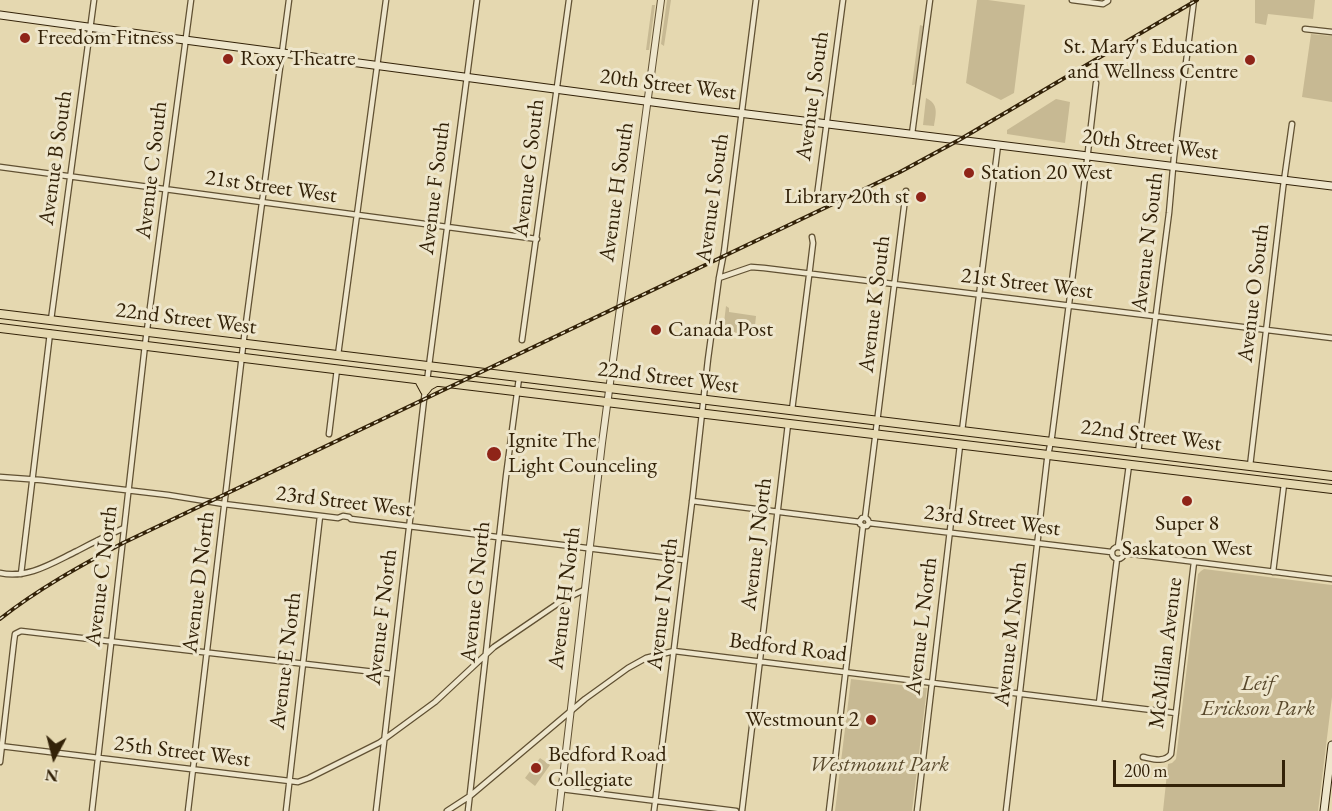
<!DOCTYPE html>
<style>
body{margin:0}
#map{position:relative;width:1332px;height:811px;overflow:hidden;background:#e5d8b0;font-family:"EB Garamond",serif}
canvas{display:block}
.north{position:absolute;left:24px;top:727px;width:60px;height:60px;-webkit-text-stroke:4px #eee6cc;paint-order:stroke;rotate:187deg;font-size:16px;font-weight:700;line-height:24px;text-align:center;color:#332208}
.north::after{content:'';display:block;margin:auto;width:21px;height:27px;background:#332208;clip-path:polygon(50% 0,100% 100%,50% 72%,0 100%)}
.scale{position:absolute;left:1113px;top:760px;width:172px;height:27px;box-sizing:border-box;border:3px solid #332208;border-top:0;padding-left:8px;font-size:18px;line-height:21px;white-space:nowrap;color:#332208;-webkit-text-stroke:4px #eee6cc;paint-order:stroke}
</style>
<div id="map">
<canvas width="1332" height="811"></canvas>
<div class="north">N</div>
<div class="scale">200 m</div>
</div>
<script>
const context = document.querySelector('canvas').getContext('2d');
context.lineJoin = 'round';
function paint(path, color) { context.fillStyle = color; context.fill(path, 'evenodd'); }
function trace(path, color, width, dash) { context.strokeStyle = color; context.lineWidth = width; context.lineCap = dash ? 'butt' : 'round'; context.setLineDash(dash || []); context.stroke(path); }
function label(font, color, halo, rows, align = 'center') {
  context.font = font + ' "EB Garamond",serif'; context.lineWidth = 6; context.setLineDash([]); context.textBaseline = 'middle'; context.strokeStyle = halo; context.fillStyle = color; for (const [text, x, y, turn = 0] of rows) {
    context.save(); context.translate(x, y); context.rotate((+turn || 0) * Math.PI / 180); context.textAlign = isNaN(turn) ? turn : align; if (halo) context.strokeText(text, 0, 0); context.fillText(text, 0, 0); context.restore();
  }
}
paint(new Path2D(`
 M667,0H671L664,46L661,44Z
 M977,0H988L1025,5L1014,93L1001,100L966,83Z
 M1255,0H1315L1313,19L1268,14L1266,25L1255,23Z
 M652,5H655L649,50H646Z
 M920,25L923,26L916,83L914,85H912Z
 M1311,34L1332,36V102L1302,97Z
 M926,98C939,104 936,114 934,126L923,125Z
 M1056,99L1070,102L1065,143L1007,134V130Z
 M726,306L729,308V312L756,316L754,335L723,331Z
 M1204,569L1332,585V697L1318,811H1163L1168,764L1172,763L1176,759L1198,574L1201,571Z
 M851,679L927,688L912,811H835Z
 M540,758L550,765L535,786L525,778Z`), '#c7b993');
const minor = new Path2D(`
 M1072,0L1103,4L1108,1V0
 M1305,29L1332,32
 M912,134L930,0
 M0,167L537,239
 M817,196L843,0
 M719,278L751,267L764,268L1332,338
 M51,320L94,0
 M522,340L569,0
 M338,355L386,0
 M427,381L477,0
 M792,410L810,268L813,243L812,237
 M962,431L998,145
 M329,434L337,369
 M1138,453L1169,213L1174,157L1194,0
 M1250,466L1283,188L1292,124
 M0,477L41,480L168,495L224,504L338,518L343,516L349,517L351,519L684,560
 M692,501L860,522
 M865,518L906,191
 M869,523L868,520L866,518H862L860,521V524L863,526H867L869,523L1111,552
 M1112 553a6 6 0 1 1 12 0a6 6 0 1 1-12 0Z
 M1118,547L1129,465
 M1124,553L1332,579
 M1273,572L1284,484
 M0,573C28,579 52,563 77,551C92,543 108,535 124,528
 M21,574L50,333
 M1099,703L1117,559
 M0,746L298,782L309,778L379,743L435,702L494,647L563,600L584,590
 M1143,757C1153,759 1164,763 1171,754L1194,562
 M0,762L14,641L15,634L21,631L392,674
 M561,789L736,811
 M92,811L145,345L191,0
 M188,811L244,338L289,0
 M286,811L320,516
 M376,811L425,391
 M447,811L470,796L585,699L628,668L646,658L674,651L1176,713
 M468,811L506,476L519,378
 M654,811L693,494L708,359L719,278L724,252L756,0
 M742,811L788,424
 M829,811L863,526
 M917,811L960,445
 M1006,811L1047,460L1052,436L1082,203L1096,83`);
const tertiary = new Path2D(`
 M559,811L602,443L661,0`);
const secondary = new Path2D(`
 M0,15L117,31L698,108L1332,186
 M1324,811L1332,745`);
const primary = new Path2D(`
 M0,314L1332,476
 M0,328L456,384L1332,489
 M419,380L425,391L429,386L436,382`);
trace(minor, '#605032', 7);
trace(tertiary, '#605032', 8);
trace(secondary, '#332208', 9);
trace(primary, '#332208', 10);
trace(minor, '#eee6cc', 4.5);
trace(tertiary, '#eee6cc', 6);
trace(secondary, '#eee6cc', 7);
trace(primary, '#e5d8b0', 8);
const rail = new Path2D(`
 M0,619C38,589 80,566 123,543L900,172L959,140L1197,0`);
trace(rail, '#332208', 4);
trace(rail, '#eee6cc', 1.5, [4.5]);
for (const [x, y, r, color] of [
 [25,38,6,"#8f2418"],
 [228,59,6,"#8f2418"],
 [1250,60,6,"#8f2418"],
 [969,173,6,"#8f2418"],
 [921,197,6,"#8f2418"],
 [656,330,6,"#8f2418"],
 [494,454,8,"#8f2418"],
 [1187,501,6,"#8f2418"],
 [871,720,6,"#8f2418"],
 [536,768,6,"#8f2418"]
]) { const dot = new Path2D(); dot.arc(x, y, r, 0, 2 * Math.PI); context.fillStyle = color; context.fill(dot); trace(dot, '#eee6cc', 2); }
label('22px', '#332208', '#eee6cc', [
 ["Freedom Fitness",37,38],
 ["St. Mary's Education",1238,47,"right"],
 ["and Wellness Centre",1238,72,"right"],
 ["Roxy Theatre",240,59],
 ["Station 20 West",981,173],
 ["Library 20th st",909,197,"right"],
 ["Canada Post",668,330],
 ["Ignite The",508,441],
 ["Light Counceling",508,466],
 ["Super 8",1187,524,"center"],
 ["Saskatoon West",1187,549,"center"],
 ["Westmount 2",859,720,"right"],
 ["Bedford Road",548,755],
 ["Collegiate",548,780]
], 'left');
label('22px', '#332208', '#eee6cc', [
 ["20th Street West",668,85,7],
 ["Avenue J South",813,96,-82],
 ["20th Street West",1150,145,7],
 ["Avenue B South",56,158,-82],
 ["Avenue G South",529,168,-83],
 ["Avenue C South",152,170,-83],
 ["21st Street West",271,187,8],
 ["Avenue F South",435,188,-83],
 ["Avenue H South",617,192,-82],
 ["Avenue I South",713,198,-82],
 ["Avenue N South",1148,242,-83],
 ["21st Street West",1027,284,7],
 ["Avenue O South",1254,293,-83],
 ["Avenue K South",875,304,-83],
 ["22nd Street West",186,319,7],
 ["22nd Street West",668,378,7],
 ["22nd Street West",1151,436,7],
 ["23rd Street West",344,502,7],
 ["23rd Street West",992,521,7],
 ["Avenue J North",757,544,-83],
 ["Avenue C North",102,576,-83],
 ["Avenue D North",199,582,-83],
 ["Avenue G North",476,592,-84],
 ["Avenue H North",565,598,-83],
 ["Avenue I North",663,604,-83],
 ["Avenue F North",382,617,-83],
 ["Avenue L North",922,626,-83],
 ["Avenue M North",1011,634,-83],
 ["Bedford Road",788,648,7],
 ["McMillan Avenue",1166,653,-83],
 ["Avenue E North",286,661,-83],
 ["25th Street West",182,752,7]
]);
label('italic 22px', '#58482b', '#eee6cc', [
 ["Leif",1258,684],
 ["Erickson Park",1258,709],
 ["Westmount Park",879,765]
]);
</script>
